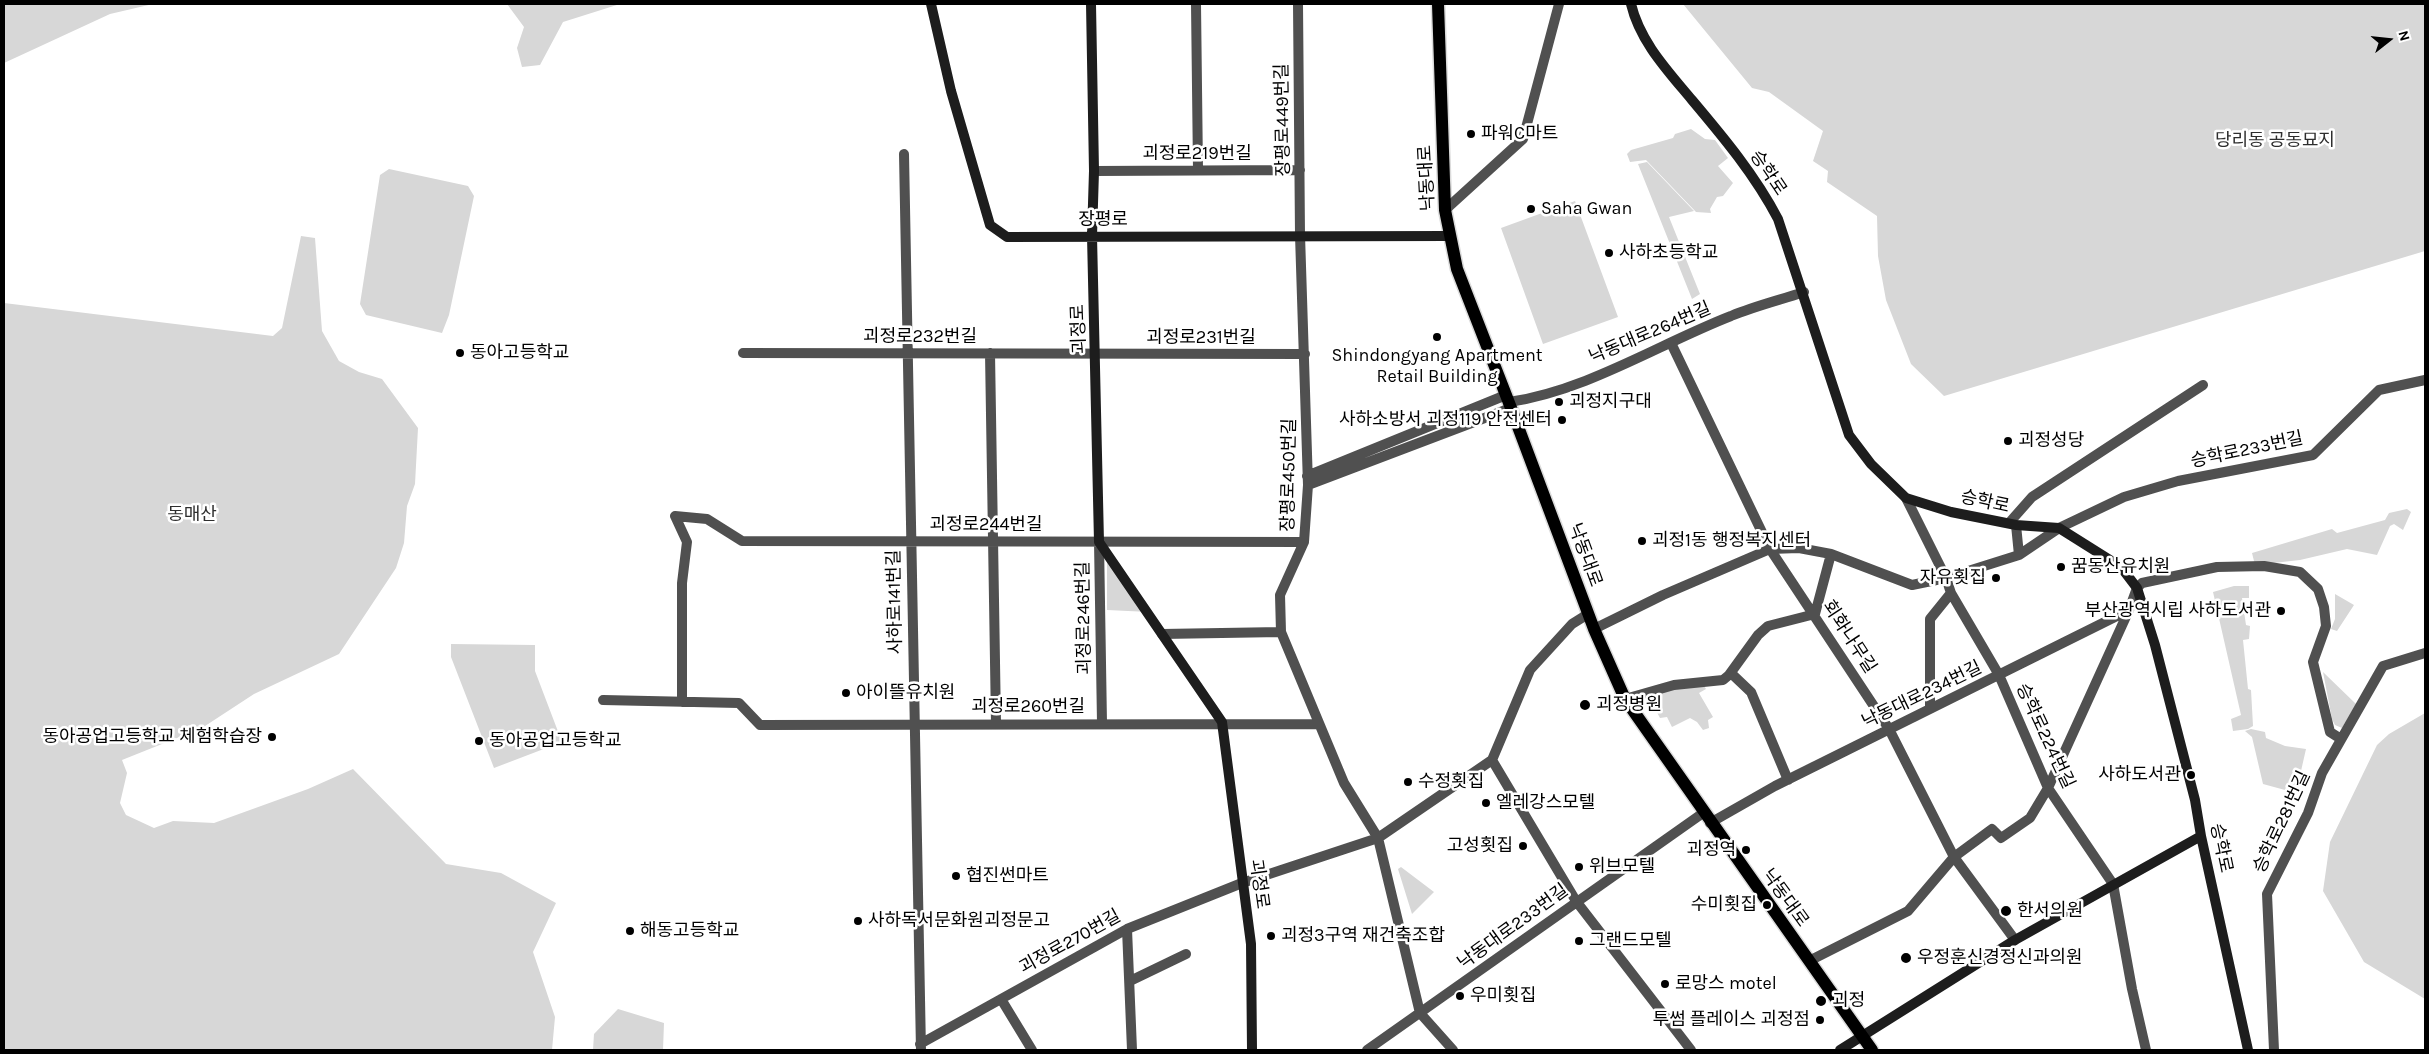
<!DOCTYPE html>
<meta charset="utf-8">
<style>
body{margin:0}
#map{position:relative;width:2429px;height:1054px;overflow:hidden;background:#fff;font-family:Karla,sans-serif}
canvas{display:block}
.frame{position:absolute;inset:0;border:5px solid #000;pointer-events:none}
.north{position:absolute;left:2364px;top:15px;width:50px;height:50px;-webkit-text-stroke:4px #fff;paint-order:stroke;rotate:74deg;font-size:14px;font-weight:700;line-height:20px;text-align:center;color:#000}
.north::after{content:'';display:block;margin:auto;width:18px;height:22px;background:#000;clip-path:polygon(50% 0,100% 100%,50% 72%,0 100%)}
</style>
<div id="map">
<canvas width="2429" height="1054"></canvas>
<div class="frame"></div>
<div class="north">N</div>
</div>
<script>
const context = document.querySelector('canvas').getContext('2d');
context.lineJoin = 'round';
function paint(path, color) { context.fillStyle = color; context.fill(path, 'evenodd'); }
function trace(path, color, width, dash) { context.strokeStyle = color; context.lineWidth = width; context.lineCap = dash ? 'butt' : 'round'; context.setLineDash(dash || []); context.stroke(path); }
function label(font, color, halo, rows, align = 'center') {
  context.font = font + ' Karla,"Noto Sans KR",sans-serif'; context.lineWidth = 5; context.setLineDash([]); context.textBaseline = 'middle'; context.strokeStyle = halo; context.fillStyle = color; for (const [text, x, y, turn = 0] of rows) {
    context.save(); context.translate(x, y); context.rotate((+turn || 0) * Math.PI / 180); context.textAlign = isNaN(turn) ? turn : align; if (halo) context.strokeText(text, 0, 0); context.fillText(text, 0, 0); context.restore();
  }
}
paint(new Path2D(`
 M4,4H153L110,14L4,63Z
 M507,4H620L563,22L540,65L522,67L517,48L524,27Z
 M1683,4H2425V251L1944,396L1911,364L1886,300L1878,256L1877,216L1827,182L1828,171L1813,161L1823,131L1769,92L1752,88Z
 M1691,129L1705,139L1715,140L1728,158L1718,166L1733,183L1723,196L1717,197L1710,209L1711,213L1696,212L1646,160L1630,162L1627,154L1631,150L1673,138L1675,134Z
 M1647,162L1694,211L1669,217L1700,294L1692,299L1638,164Z
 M389,169L468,186L474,196L449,315L442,333L366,315L360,304L380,175Z
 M1575,201L1618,317L1543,344L1501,228Z
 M301,236L315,238L322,331L339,361L359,372L382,379L418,428L415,484L407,506L404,543L396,568L339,654L254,694L202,728L122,760L127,773L120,803L126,815L154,828L173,821L214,823L308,789L353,769L446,864L501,873L556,903L533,952L555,1017L552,1050H4V303L273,336L282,328Z
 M2407,509L2411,512L2403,530L2394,524L2390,526L2377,555L2347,549L2300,560L2255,565L2252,553L2332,529L2337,533L2385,520L2389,513Z
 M1107,549L1149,612L1107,610Z
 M2234,586H2249V598H2242L2246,625L2250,626L2249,639L2243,640L2248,689L2251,690L2253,726L2248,729L2233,731L2231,719L2241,715L2213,592Z
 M2335,594L2354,605L2337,631L2331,629L2335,619Z
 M451,644L535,645V671L562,742L494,768L451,657Z
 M2323,672L2356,704L2342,728L2335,725L2332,719Z
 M1704,686L1706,689L1699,693L1713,717L1708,720L1709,728L1703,730L1697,722L1690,718L1672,727L1667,717L1660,718L1652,703C1661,685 1686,688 1704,686Z
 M2425,713V999L2364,962L2323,891L2330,842L2377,745L2389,734Z
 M2251,729L2265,732L2266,738L2285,746L2306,749L2296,793L2263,784L2252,737L2245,731Z
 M1401,867L1434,892L1412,914L1398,869Z
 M618,1009L664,1023L663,1050H593L594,1034Z`), '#d7d7d7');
const primary = new Path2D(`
 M1438,4L1445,210L1457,269L1511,408L1594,629L1625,699L1872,1050`);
trace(primary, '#dbdbdb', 15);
trace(new Path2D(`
 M1196,4L1198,170
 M1298,4L1300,235L1308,485L1304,542L1280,595L1281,632L1344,783L1378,838L1420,1013L1453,1050
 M904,154L921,1050
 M1094,171L1300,170
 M1445,210L1523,139L1559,4
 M1671,343L1770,549L1889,729L1954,857L2015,940
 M743,353L1305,354
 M990,353L996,723
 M1509,402C1586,391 1659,344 1731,316C1755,306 1780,300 1804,292
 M1307,476L1506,395
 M1308,485L1511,408
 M1906,498L1946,578L1951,593L1999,675L2048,788L2113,884L2132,989L2146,1050
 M675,516L707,519L742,541L1304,542
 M675,516L687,542L682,583V702
 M2009,523L2032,497L2203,385
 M2016,525L2019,555
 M1099,542L1102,723
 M1594,629L1663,595L1770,549L1799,548L1831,554L1912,585L1946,578L2019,555L2059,528L2124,497L2178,481L2313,455L2379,390L2425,380
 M1162,634L1281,632
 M1731,673L1751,692L1788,780
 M1625,699L1674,685L1723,680L1729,675L1758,635L1768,626L1815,614L1831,554
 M603,700L739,703L760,725L1319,724
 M1930,709V619L1951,593
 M1492,760L1576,901L1691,1050
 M1710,823L1775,786L2129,610L2137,588L2142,583L2217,567L2264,566L2300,572L2318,589L2324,607L2326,626L2313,662L2330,732L2341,739
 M1127,929L1132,1050
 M1809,961L1908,911L1954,857L1992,829L2001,838L2030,818L2048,788L2129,610
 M1130,981L1186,954
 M1001,999L1032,1050
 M920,1044L1127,929L1242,883L1378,838L1492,760L1530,670L1572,624L1588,614
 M1367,1050L1703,813
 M2274,1050L2267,894L2308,813L2322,773L2383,666L2425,653`), '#505050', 10);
trace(new Path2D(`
 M931,4L951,91L990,225L1007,237L1448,236
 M1091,4L1094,171L1092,236L1099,542L1222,722L1251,944L1252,1050
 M1631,4C1640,42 1668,71 1692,100C1724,138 1755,175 1778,219L1849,435L1871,464L1906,498L1951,512L2016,525L2059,528L2121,567L2137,588L2155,645L2195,800L2201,836L2248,1050
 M1840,1050L2015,940L2201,836`), '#1d1d1d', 10);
trace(primary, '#000', 12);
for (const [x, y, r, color] of [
 [1471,134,5,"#000"],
 [1531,209,5,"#000"],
 [1609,253,5,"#000"],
 [1437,337,5,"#000"],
 [460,353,5,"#000"],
 [1559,402,5,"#000"],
 [1562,420,5,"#000"],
 [2008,441,5,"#000"],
 [1642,541,5,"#000"],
 [2061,567,5,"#000"],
 [1996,578,5,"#000"],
 [2281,611,5,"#000"],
 [846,693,5,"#000"],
 [1585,705,6,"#000"],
 [272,737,5,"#000"],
 [479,741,5,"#000"],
 [2191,775,5,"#000"],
 [1408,782,5,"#000"],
 [1486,803,5,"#000"],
 [1523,846,5,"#000"],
 [1746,850,5,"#000"],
 [1579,867,5,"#000"],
 [956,876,5,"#000"],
 [1767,905,5,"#000"],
 [2006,911,6,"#000"],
 [858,921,5,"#000"],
 [630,931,5,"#000"],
 [1271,936,5,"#000"],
 [1579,941,5,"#000"],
 [1906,958,6,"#000"],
 [1665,984,5,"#000"],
 [1460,996,5,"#000"],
 [1821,1001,6,"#000"],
 [1820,1020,5,"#000"]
]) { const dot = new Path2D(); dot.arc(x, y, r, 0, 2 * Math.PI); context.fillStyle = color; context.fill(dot); trace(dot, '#fff', 2); }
label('18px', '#000', '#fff', [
 ["장평로449번길",1283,120,-91],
 ["괴정로219번길",1197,154],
 ["승학로",1768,173,56],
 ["낙동대로",1427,178,-93],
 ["장평로",1103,220],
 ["괴정로",1079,329,-92],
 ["낙동대로264번길",1650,333,-23],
 ["괴정로232번길",920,337],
 ["괴정로231번길",1201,338],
 ["승학로233번길",2247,450,-12],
 ["장평로450번길",1289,475,-89],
 ["승학로",1985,502,12],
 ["괴정로244번길",986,525],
 ["낙동대로",1585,555,70],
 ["사하로141번길",895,602,-91],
 ["괴정로246번길",1084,618,-91],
 ["회화나무길",1849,637,57],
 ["낙동대로234번길",1922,695,-26],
 ["괴정로260번길",1028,707],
 ["승학로224번길",2045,736,65],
 ["승학로281번길",2282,822,-65],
 ["승학로",2221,848,78],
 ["괴정로",1259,884,82],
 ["낙동대로",1785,898,54],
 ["낙동대로233번길",1513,927,-36],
 ["괴정로270번길",1070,942,-29]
]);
label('18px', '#000', '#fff', [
 ["파워C마트",1481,134],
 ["Saha Gwan",1541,209],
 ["사하초등학교",1619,253],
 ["동아고등학교",470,353],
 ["Shindongyang Apartment",1437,356,"center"],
 ["Retail Building",1437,377,"center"],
 ["괴정지구대",1569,402],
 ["사하소방서 괴정119 안전센터",1552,420,"right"],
 ["괴정성당",2018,441],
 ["괴정1동 행정복지센터",1652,541],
 ["꿈동산유치원",2071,567],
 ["자유횟집",1986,578,"right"],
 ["부산광역시립 사하도서관",2271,611,"right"],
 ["아이뜰유치원",856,693],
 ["괴정병원",1596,705],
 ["동아공업고등학교 체험학습장",262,737,"right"],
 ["동아공업고등학교",489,741],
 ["사하도서관",2181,775,"right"],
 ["수정횟집",1418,782],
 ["엘레강스모텔",1496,803],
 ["고성횟집",1513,846,"right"],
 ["괴정역",1736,850,"right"],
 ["위브모텔",1589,867],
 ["협진썬마트",966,876],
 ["수미횟집",1757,905,"right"],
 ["한서의원",2017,911],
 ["사하독서문화원괴정문고",868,921],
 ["해동고등학교",640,931],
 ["괴정3구역 재건축조합",1281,936],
 ["그랜드모텔",1589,941],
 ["우정훈신경정신과의원",1917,958],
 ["로망스 motel",1675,984],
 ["우미횟집",1470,996],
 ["괴정",1832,1001],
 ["투썸 플레이스 괴정점",1810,1020,"right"]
], 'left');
label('18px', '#2e2e2e', '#fff', [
 ["당리동 공동묘지",2275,141],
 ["동매산",192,515]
]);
</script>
